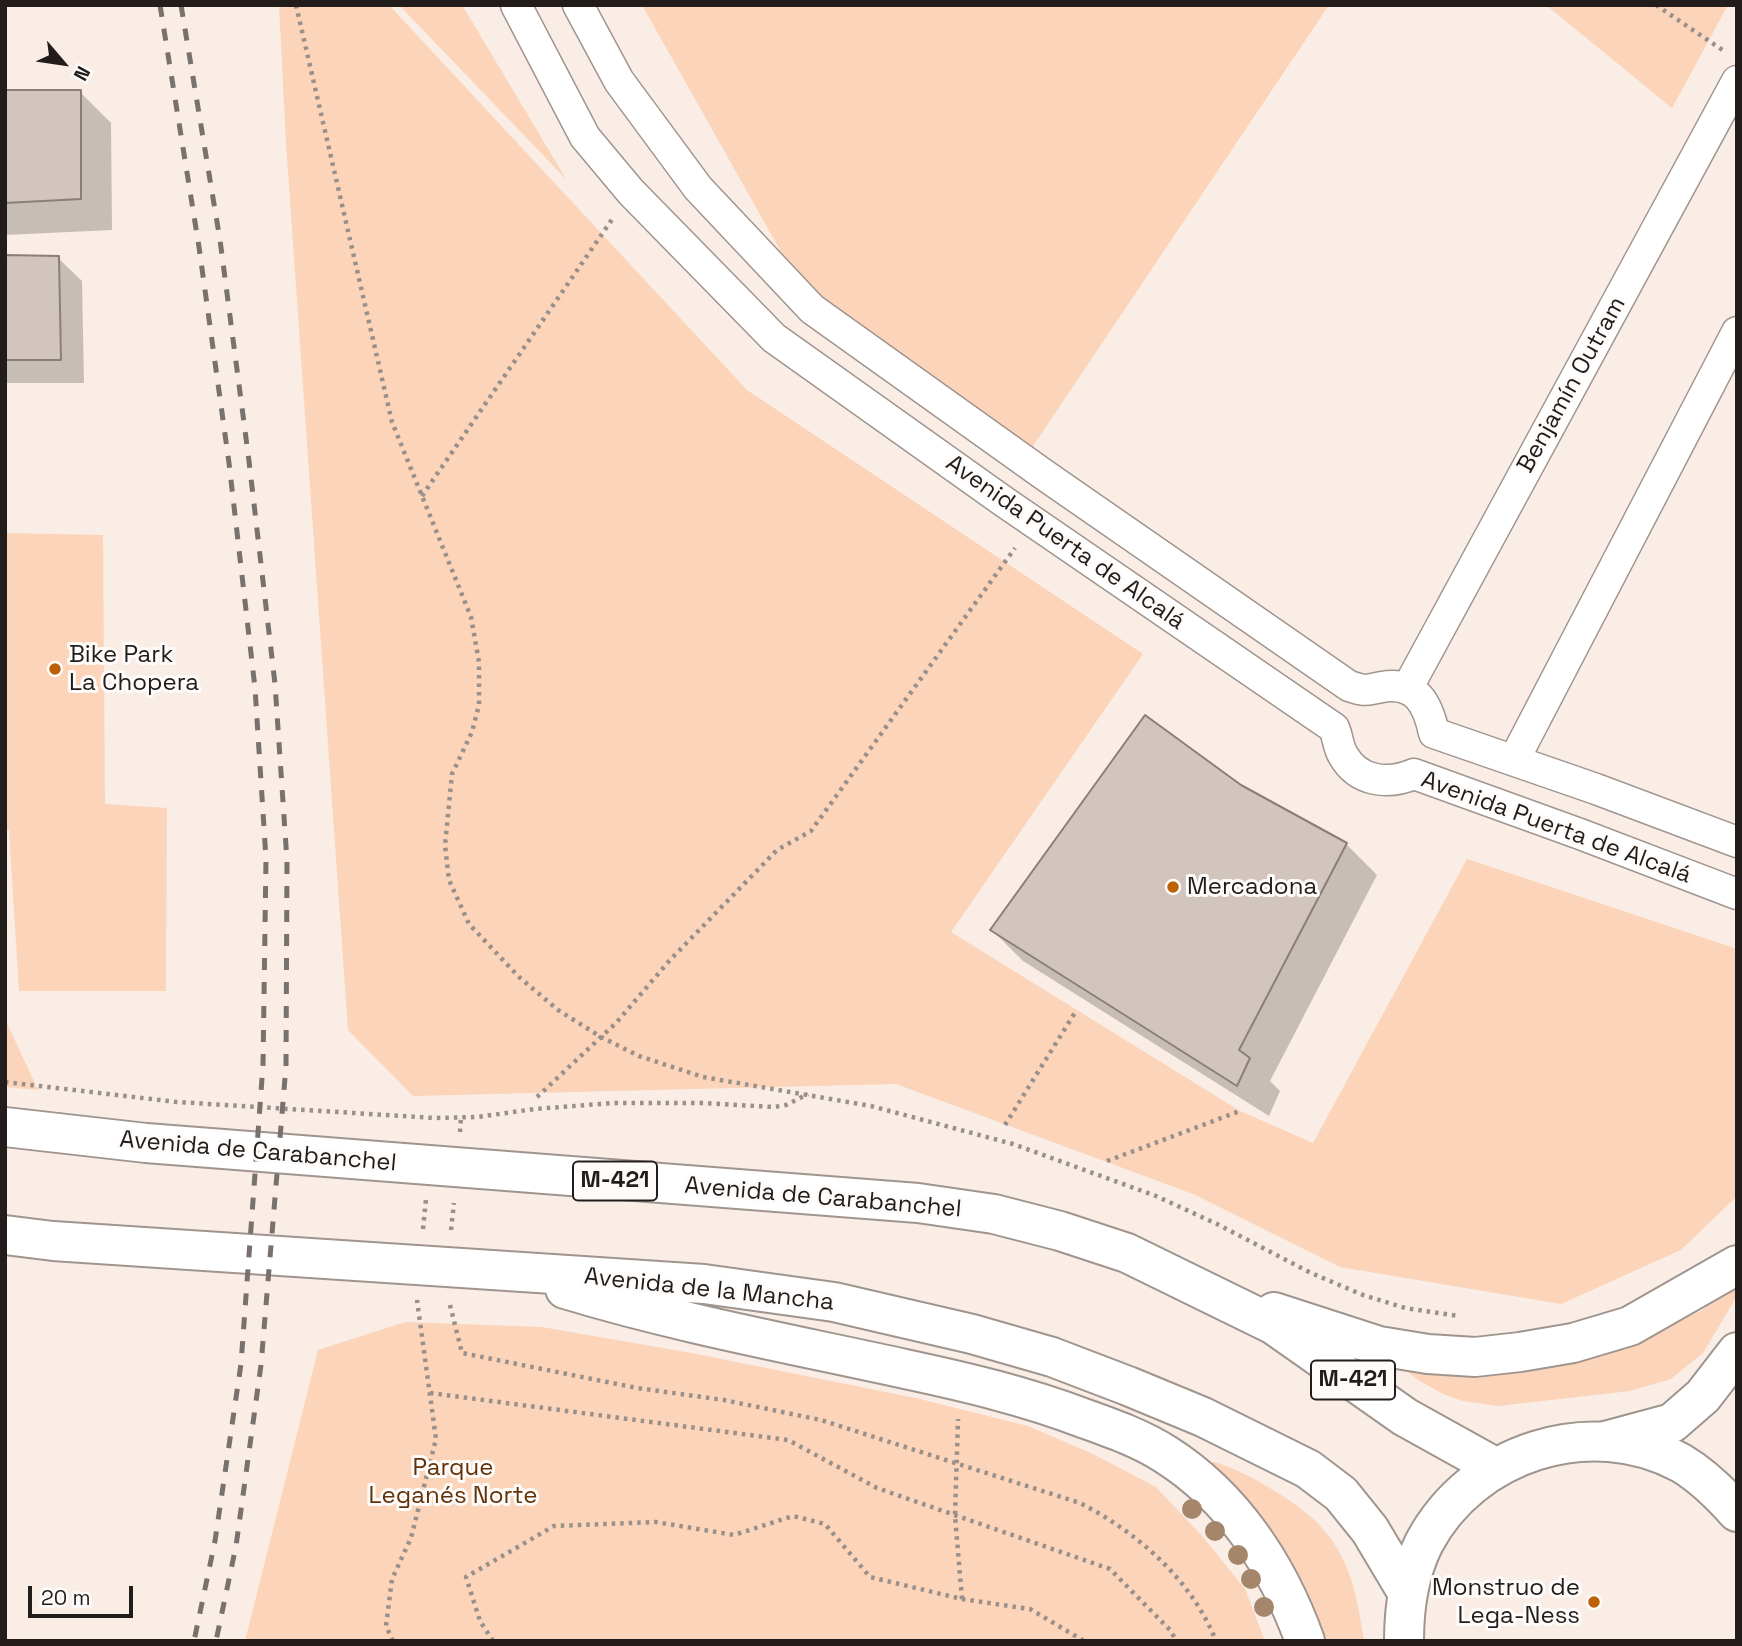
<!DOCTYPE html>
<meta charset="utf-8">
<style>
body{margin:0}
#map{position:relative;width:1742px;height:1646px;overflow:hidden;background:#f9ede5;font-family:"Space Grotesk",sans-serif}
canvas{display:block}
.frame{position:absolute;inset:0;border:7px solid #221d1b;pointer-events:none}
.north{position:absolute;left:28px;top:28px;width:70px;height:70px;-webkit-text-stroke:5px #fefcfa;paint-order:stroke;rotate:119deg;font-size:19px;font-weight:700;line-height:28px;text-align:center;color:#221d1b}
.north::after{content:'';display:block;margin:auto;width:24px;height:32px;background:#221d1b;clip-path:polygon(50% 0,100% 100%,50% 72%,0 100%)}
.scale{position:absolute;left:28px;top:1586px;width:105px;height:32px;box-sizing:border-box;border:4px solid #221d1b;border-top:0;padding-left:9px;font-size:21px;line-height:24px;white-space:nowrap;color:#221d1b;-webkit-text-stroke:5px #fefcfa;paint-order:stroke}
</style>
<div id="map">
<canvas width="1742" height="1646"></canvas>
<div class="frame"></div>
<div class="north">N</div>
<div class="scale">20 m</div>
</div>
<script>
const context = document.querySelector('canvas').getContext('2d');
context.lineJoin = 'round';
function paint(path, color) { context.fillStyle = color; context.fill(path, 'evenodd'); }
function trace(path, color, width, dash) { context.strokeStyle = color; context.lineWidth = width; context.lineCap = dash ? 'butt' : 'round'; context.setLineDash(dash || []); context.stroke(path); }
function label(font, color, halo, rows, align = 'center') {
  context.font = font + ' "Space Grotesk",sans-serif'; context.lineWidth = 6; context.setLineDash([]); context.textBaseline = 'middle'; context.strokeStyle = halo; context.fillStyle = color; for (const [text, x, y, turn = 0] of rows) {
    context.save(); context.translate(x, y); context.rotate((+turn || 0) * Math.PI / 180); context.textAlign = isNaN(turn) ? turn : align; if (halo) context.strokeText(text, 0, 0); context.fillText(text, 0, 0); context.restore();
  }
}
paint(new Path2D(`
 M279,5H389L747,390L1143,654L951,932L1240,1111L1313,1143L1467,859L1737,949V1196L1681,1250L1561,1304L1340,1267L1193,1194L896,1084L413,1096L348,1030L286,143Z
 M399,5H462L566,179Z
 M642,5H1329L1031,449L798,282Z
 M1546,5H1728L1672,108Z
 M5,533L103,535L105,804L167,808L166,991H19L9,830H5Z
 M5,1019L38,1090L5,1087Z
 M1737,1285V1296L1703,1353L1671,1379L1630,1391L1498,1406L1463,1401L1443,1394L1418,1380L1400,1366L1650,1335L1701,1311Z
 M405,1322L542,1327L697,1354L920,1399L1028,1426L1093,1454L1156,1487L1203,1537L1245,1589L1265,1641H245L318,1350Z
 M1214,1462C1232,1467 1252,1477 1268,1487C1338,1527 1353,1563 1364,1641H1326L1298,1581L1209,1464Z`), '#fcd4b9');
paint(new Path2D(`
 M5,92H80L111,123L112,230L5,235Z
 M5,256L58,258L82,281L84,383H5Z
 M1240,786L1346,844L1377,875L1270,1081L1280,1091L1269,1116L1023,961L992,930Z`), '#0003');
const building = new Path2D(`
 M5,90H81V199L5,203Z
 M5,255L59,256L61,360H5Z
 M1145,715L1241,785L1347,843L1239,1050L1250,1058L1237,1086L990,930Z`);
paint(building, '#d1c5bd');
trace(building, '#8a7f78', 2);
const minor = new Path2D(`
 M516,5L585,137L631,192L774,338L1003,501L1334,728C1338,737 1338,747 1343,755C1358,782 1388,785 1414,774L1580,834L1737,894
 M578,5L619,81L698,188L812,309L1043,474L1349,686C1367,692 1365,690 1382,687C1417,681 1428,705 1434,733L1596,789L1737,842
 M1407,689L1737,81
 M1514,760L1737,332`);
const secondary = new Path2D(`
 M1605,1441L1672,1423L1703,1396L1737,1352`);
const primary = new Path2D(`
 M5,1127L146,1143L918,1203L994,1214L1060,1231L1127,1253L1274,1325L1405,1417L1495,1467
 M5,1235L53,1241L704,1284L834,1302L972,1334L1052,1357L1128,1386L1203,1417L1308,1469L1341,1494L1370,1530L1407,1592
 M565,1289C677,1323 791,1344 905,1369C966,1382 1025,1396 1083,1418C1111,1428 1140,1438 1165,1454C1233,1497 1278,1566 1305,1641
 M1274,1312L1379,1346L1428,1354L1475,1357L1520,1352L1573,1343L1630,1326L1737,1265
 M1404,1641C1404,1607 1409,1573 1424,1543C1472,1452 1590,1414 1681,1463C1703,1476 1720,1493 1737,1512`);
trace(minor, '#a0958e', 33);
trace(secondary, '#a0958e', 42);
trace(primary, '#a0958e', 42);
trace(new Path2D(`
 M296,5L392,422L471,617L479,662V705L472,732L452,774L445,845L449,880L469,924L519,977L558,1010L601,1037L639,1056L703,1077L871,1106L1013,1144L1156,1196L1217,1224L1311,1273L1363,1295L1405,1308L1458,1316
 M1656,5L1724,51
 M422,496L613,218
 M5,1082L177,1102L434,1118L477,1117L535,1109L613,1103H703L774,1107L786,1105L808,1094
 M537,1097L616,1023L670,960L777,850L811,831L1015,548
 M1005,1125L1076,1011
 M460,1132L461,1118
 M1107,1161L1240,1111
 M423,1229L426,1199
 M451,1230L454,1203
 M450,1305L462,1353L637,1388L724,1400L821,1420L1080,1503C1137,1532 1192,1580 1216,1641
 M430,1393L788,1440L877,1488L1110,1569L1171,1631L1176,1641
 M962,1599L1030,1609L1084,1641
 M393,1641L386,1626L392,1579L411,1538L436,1439L417,1300
 M493,1641L480,1621L466,1577L554,1526L656,1522L734,1535L793,1516L825,1524L870,1577L962,1599L955,1516L958,1419`), '#99908b', 4.5, [3.5, 5]);
trace(minor, '#fff', 30);
trace(secondary, '#fff', 38);
trace(primary, '#fff', 38);
trace(new Path2D(`
 M160,5L199,247L229,463L255,688L266,859L263,1065L241,1364L215,1541L194,1641
 M181,5L220,240L249,461L275,684L287,861L286,1066L261,1365L236,1546L216,1641`), '#79716d', 5, [12, 12]);
context.fillStyle = '#a5866b';
for (const [x, y] of [
 [1192,1509],
 [1215,1531],
 [1238,1555],
 [1251,1579],
 [1264,1607]
]) { context.beginPath(); context.arc(x, y, 10, 0, 2 * Math.PI); context.fill(); }
for (const [x, y, r, color] of [
 [55,669,7,"#bc6106"],
 [1173,887,7,"#bc6106"],
 [1594,1602,7,"#bc6106"]
]) { const dot = new Path2D(); dot.arc(x, y, r, 0, 2 * Math.PI); context.fillStyle = color; context.fill(dot); trace(dot, '#fefcfa', 2.5); }
for (const [x, y, w] of [
 [615,1181,84],
 [1353,1380,84]
]) { const box = new Path2D(); box.roundRect(x - w / 2, y - 19.5, w, 39, 5); context.fillStyle = '#fefcfa'; context.fill(box); trace(box, '#221d1b', 2); }
label('bold 23px', '#221d1b', null, [
 ["M-421",615,1181],
 ["M-421",1353,1380]
]);
label('24px', '#221d1b', '#fefcfa', [
 ["Benjamín Outram",1572,385,-61],
 ["Avenida Puerta de Alcalá",1065,543,35],
 ["Avenida Puerta de Alcalá",1556,828,20],
 ["Avenida de Carabanchel",258,1152,5],
 ["Avenida de Carabanchel",823,1198,5],
 ["Avenida de la Mancha",709,1290,6]
]);
label('24px', '#221d1b', '#fefcfa', [
 ["Bike Park",69,655],
 ["La Chopera",69,683],
 ["Mercadona",1187,887],
 ["Monstruo de",1580,1588,"right"],
 ["Lega-Ness",1580,1616,"right"]
], 'left');
label('24px', '#613107', '#fefcfa', [
 ["Parque",453,1468],
 ["Leganés Norte",453,1496]
]);
</script>
